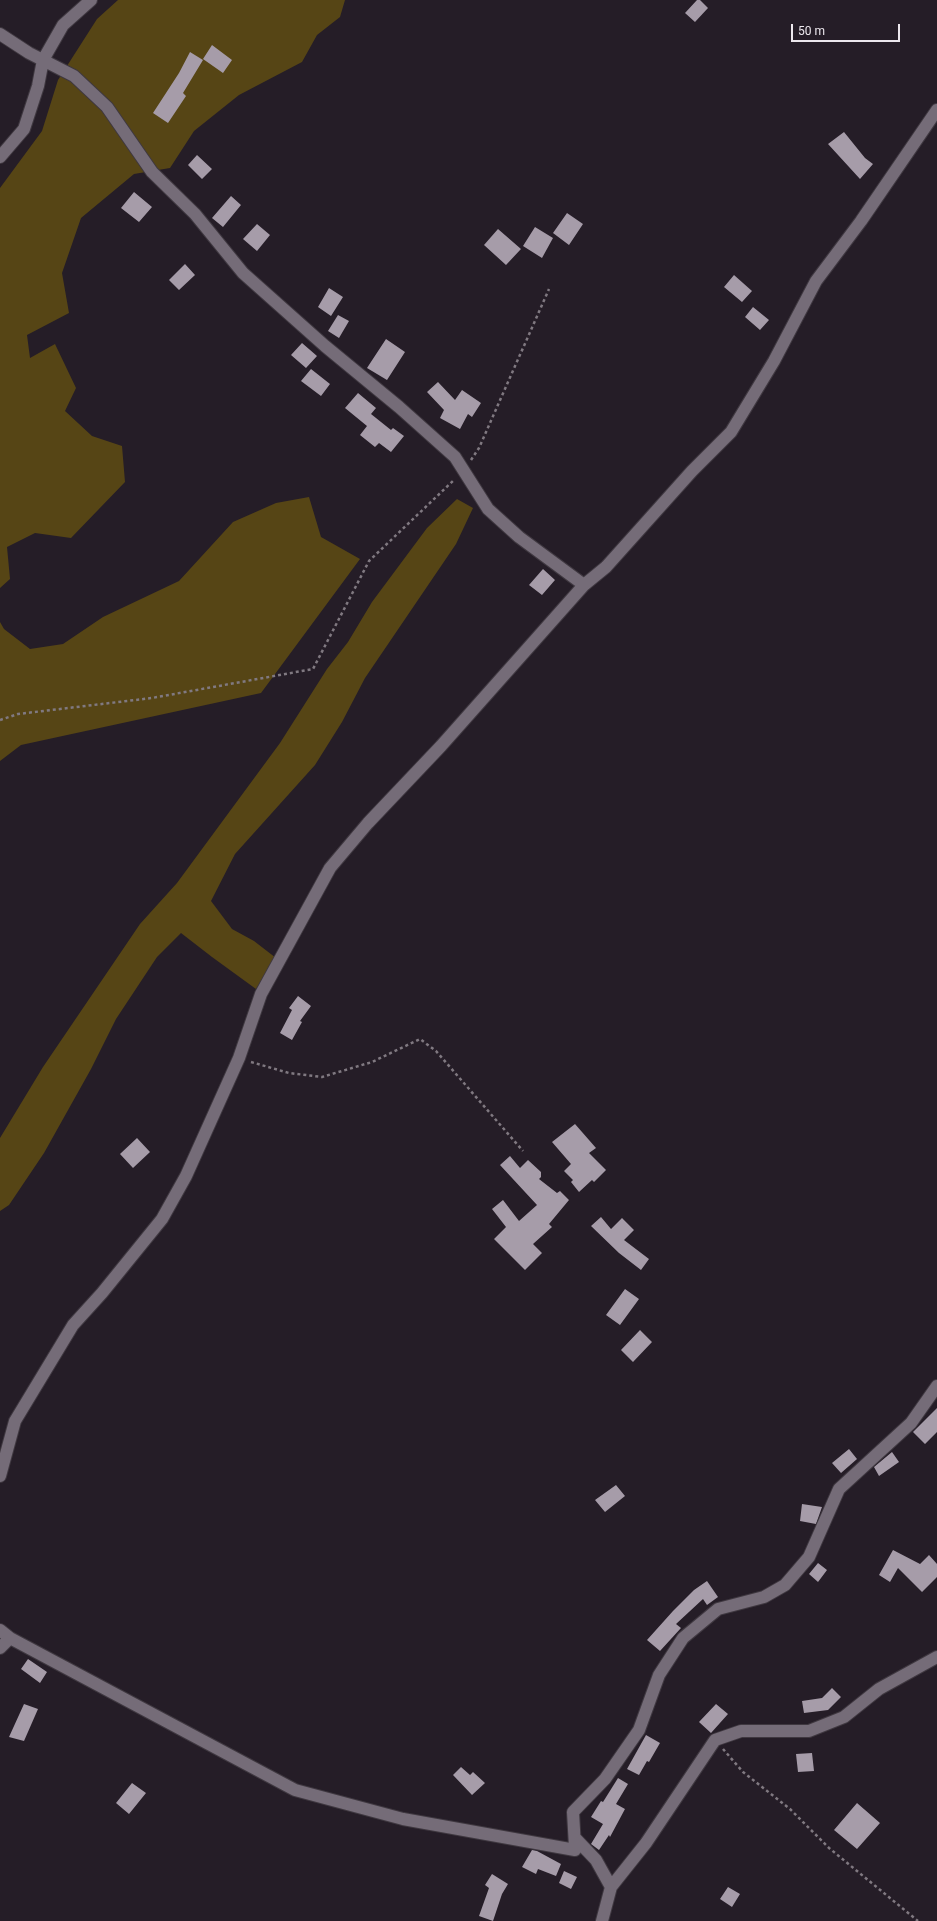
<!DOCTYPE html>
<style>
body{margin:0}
#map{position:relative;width:937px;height:1921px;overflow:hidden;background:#251d27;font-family:Roboto,sans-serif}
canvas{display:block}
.scale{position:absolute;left:791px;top:24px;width:109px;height:18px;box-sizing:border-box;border:2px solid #ece7ed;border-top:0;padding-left:5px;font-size:12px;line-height:14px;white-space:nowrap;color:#ece7ed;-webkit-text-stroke:3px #251d27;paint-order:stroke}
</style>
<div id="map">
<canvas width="937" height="1921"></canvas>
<div class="scale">50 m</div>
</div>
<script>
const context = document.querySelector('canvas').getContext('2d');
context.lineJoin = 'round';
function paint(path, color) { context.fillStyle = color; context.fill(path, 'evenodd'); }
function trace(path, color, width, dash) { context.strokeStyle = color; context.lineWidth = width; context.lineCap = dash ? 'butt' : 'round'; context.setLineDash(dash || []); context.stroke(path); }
paint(new Path2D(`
 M118,0H345L340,17L317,35L302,62L239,95L194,131L170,168L134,174L81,218L62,273L69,313L27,335L30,358L55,344L76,388L65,411L92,436L122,446L125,482L71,538L35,533L7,547L10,579L0,588V188L42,131L58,80L97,19Z
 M309,497L321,537L360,559L261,693L21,745L0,761V622L4,629L30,649L63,644L103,617L179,581L233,522L276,503Z
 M457,499L473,508L456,544L365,678L342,722L315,765L235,854L211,901L232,929L254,941L276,958L256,989L212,957L181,933L157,957L116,1019L91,1069L44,1153L9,1205L0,1211V1138L43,1067L140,924L177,883L280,743L327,669L348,642L372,602L427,528Z`), '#564515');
paint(new Path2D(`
 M697,0H700L708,8L695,22L685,13Z
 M212,45L232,60L223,73L203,59Z
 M190,52L203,60L183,93L186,96L168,123L153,113L179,73Z
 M844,132L865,158L873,164L860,179L828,144Z
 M197,155L212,169L202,179L188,165Z
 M134,192L152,207L139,222L121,208Z
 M231,196L241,205L223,227L212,218Z
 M567,213L583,224L569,245L553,233Z
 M257,224L270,235L257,251L243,239Z
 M535,227L553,238L542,258L523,246Z
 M498,229L521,249L506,265L484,245Z
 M185,264L195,275L179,290L169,280Z
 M734,275L752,291L742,302L724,287Z
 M329,288L343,297L331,316L318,307Z
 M753,307L769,320L760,330L745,317Z
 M338,315L349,321L339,338L328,331Z
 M386,339L405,352L387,380L367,368Z
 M302,343L317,356L306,368L291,355Z
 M311,369L330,384L321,396L301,381Z
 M438,382L455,400L462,390L481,403L472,417L468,414L460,429L440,418L444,410L427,392Z
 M358,393L376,408L371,414L391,430L393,428L404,436L391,452L379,443L375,447L360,435L367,426L345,408Z
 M543,569L555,580L542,595L529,585Z
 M298,996L311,1006L300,1021L302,1022L292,1040L280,1033L292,1010L289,1008Z
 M575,1124L596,1148L589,1153L606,1170L594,1182L592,1180L579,1192L571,1182L573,1180L564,1171L571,1164L552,1142Z
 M137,1138L150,1152L133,1168L120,1154Z
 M510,1156L520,1168L528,1160L541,1172V1177L539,1179L557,1193L560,1191L569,1200L549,1224L552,1227L533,1244L542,1253L525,1270L494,1239L506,1227L492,1209L503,1200L519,1221L537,1205L500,1165Z
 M601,1217L611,1229L622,1218L634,1230L624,1240L649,1259L641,1270L619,1253L591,1226Z
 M625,1289L639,1299L620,1325L606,1315Z
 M640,1330L652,1342L633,1362L621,1350Z
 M937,1408V1432L925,1444L913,1432Z
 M849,1449L857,1459L841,1473L832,1463Z
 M892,1452L899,1462L879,1476L874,1467Z
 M616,1485L625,1496L605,1512L595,1500Z
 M802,1504L822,1507L816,1524L800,1521Z
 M893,1550L920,1564L929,1555L937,1564V1577L922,1592L898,1568L890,1582L879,1575Z
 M818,1563L827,1570L818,1582L809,1574Z
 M707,1581L718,1597L707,1605L703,1599L676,1624L681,1628L660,1651L647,1640L673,1611L694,1590Z
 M28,1659L47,1672L40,1683L21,1669Z
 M832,1688L841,1697L828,1710L804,1713L802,1701L822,1698Z
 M24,1704L38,1709L24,1741L9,1737Z
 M716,1704L728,1714L711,1733L699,1722Z
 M646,1735L660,1743L649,1762L647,1761L639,1775L627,1769Z
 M812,1753L814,1771L798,1772L796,1754Z
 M461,1767L470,1775L473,1772L485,1783L472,1795L453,1775Z
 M618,1778L628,1784L616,1804L625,1809L610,1837L609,1835L599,1850L591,1844L603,1824L591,1817L601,1801L603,1802Z
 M132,1783L146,1793L129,1814L116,1803Z
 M857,1803L880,1823L857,1849L834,1830Z
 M532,1850L537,1851L561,1864L556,1876L538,1869L536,1874L522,1867Z
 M564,1871L577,1877L571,1889L559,1883Z
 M492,1874L508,1884L502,1894L493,1921L479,1916L489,1888L485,1885Z
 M728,1887L740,1894L732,1907L720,1899Z`), '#a69ca9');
const minor = new Path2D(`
 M0,34L29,53L74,76L107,107L152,172L195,214L243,273L325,346L399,407L455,457L488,509L519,537L584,585
 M0,157L24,129L38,86L43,60L63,25L91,0
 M0,1476L15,1421L73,1325L102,1293L162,1219L186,1176L239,1058L261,994L330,868L368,823L441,746L584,585L606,567L692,471L731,432L774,361L816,281L861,221L937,110
 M0,1630L10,1638L295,1790L403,1819L575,1850L576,1839L596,1860L611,1887L602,1921
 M0,1648L10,1638
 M575,1847L573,1812L605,1779L639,1730L659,1675L683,1638L718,1609L764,1597L785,1585L809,1557L839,1489L911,1423L937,1386
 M611,1887L646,1843L715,1740L741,1731H809L844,1717L879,1689L937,1657`);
trace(minor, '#3f3840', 14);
trace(new Path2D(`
 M471,460L479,448L549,289
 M0,720L18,714L152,698L313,669L369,561L455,479
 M251,1062L289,1073L322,1077L372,1062L420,1039L436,1051L523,1151
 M723,1749L743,1772L790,1809L829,1848L918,1921`), '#807981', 2.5, [3, 3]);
trace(minor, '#756c78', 12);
</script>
